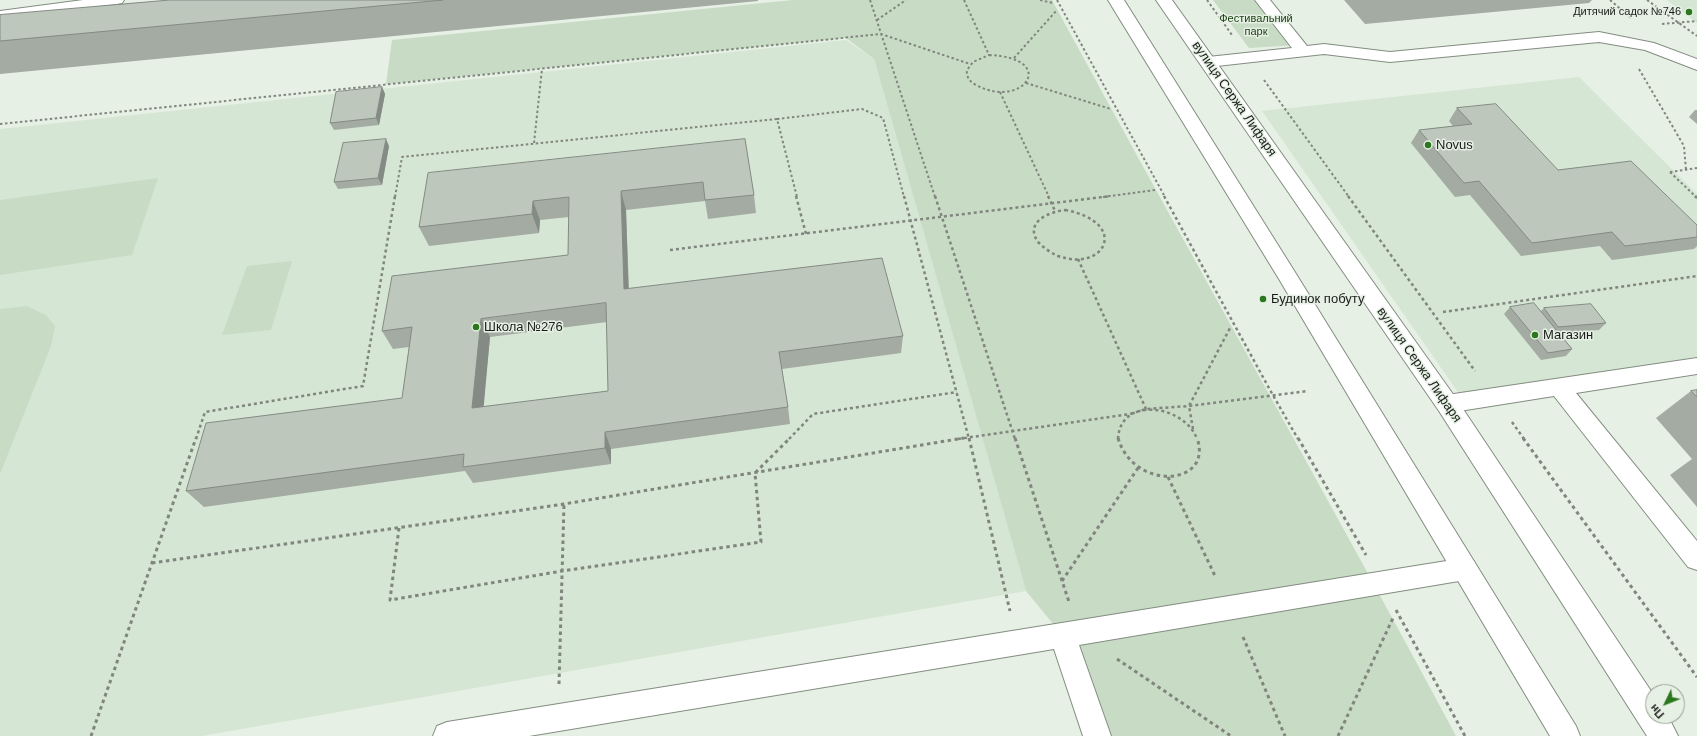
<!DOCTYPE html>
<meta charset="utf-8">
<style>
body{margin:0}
#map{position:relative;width:1697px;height:736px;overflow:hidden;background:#e6f0e4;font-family:Helvetica,sans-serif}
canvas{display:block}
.north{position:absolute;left:1645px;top:684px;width:40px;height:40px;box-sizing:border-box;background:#e6f0e4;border:1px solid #949b92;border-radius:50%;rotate:227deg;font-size:11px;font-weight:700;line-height:16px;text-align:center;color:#191c18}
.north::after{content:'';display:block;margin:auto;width:14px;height:18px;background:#2b771d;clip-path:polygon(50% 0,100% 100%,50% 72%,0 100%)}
</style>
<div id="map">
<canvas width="1697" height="736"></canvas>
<div class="north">Пн</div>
</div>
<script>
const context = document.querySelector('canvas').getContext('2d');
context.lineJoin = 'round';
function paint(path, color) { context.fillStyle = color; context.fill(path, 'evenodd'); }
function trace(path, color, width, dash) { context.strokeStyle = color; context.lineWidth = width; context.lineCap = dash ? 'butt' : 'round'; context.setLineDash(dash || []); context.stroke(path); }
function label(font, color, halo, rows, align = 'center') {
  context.font = font + ' Helvetica,sans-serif'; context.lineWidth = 3; context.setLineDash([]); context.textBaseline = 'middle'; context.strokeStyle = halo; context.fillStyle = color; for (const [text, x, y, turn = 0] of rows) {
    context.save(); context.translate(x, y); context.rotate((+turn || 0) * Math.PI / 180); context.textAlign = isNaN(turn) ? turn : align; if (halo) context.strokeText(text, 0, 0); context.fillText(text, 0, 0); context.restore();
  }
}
paint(new Path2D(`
 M1667,0H1697V23Z
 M846,40L874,59L1026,591L202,736H0V129Z
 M1579,77L1697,194V357L1460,395L1262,111Z`), '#d6e6d4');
paint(new Path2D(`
 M793,0H1052C1185,246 1324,489 1456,736H1097L1063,636L1026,591L874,59L846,38L386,84L392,40Z
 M1213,0H1263L1298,45L1249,48Z
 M158,178L132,255L0,275V200Z
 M292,261L271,330L222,335L247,266Z
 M27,306L46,315L55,326L51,346L0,474V309Z`), '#c8dbc5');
const service = new Path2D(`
 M83,0H124L122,3L117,4L0,19V11Z
 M1255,0H1270L1307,46L1324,44L1390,52L1599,32L1654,43L1697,59V70L1645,50L1599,42L1390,62L1324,54L1208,67L1202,65L1200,62L1202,59L1208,57L1292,48Z
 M1697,358V374L1576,393L1697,541V570L1688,567L1554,396L1447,413L1439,410L1436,404L1439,398L1447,395Z
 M1465,558L1474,561L1477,569L1474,577L1465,580L1079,645L1111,736H1083L1054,649L529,736H433L437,726L447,722Z`);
const tertiary = new Path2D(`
 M1108,0H1124L1293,269L1576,726L1580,736H1550L1279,279Z
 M1156,0H1172L1455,397L1653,694V716H1668L1678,736H1647L1439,411Z`);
trace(service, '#838d81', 2);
trace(tertiary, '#838d81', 2);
trace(new Path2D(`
 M870,0L935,197
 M964,0L989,55
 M1040,0L1053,3
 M1057,0L1165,197
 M1207,0L1232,35
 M1610,0L1631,18
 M1647,0L1697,36
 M877,20L906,0
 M1662,24L1697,21
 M989,55C1059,58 1024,109 978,86C971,83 966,78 967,70L973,62Z
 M1014,58L1057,10
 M1639,69L1684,146L1686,170
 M1264,80L1349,197
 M1026,83L1111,109
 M1000,92L1049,197
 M777,119L862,109L883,118L904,197
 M0,124L881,34L970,64
 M534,143L542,69
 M1670,172L1696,197
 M1670,172L1697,168
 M395,197L402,157L777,119L797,197
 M1103,197L1155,190`), '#80867e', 2, [2.5, 2.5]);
trace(new Path2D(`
 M796,196L806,234
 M904,196L969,439
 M935,196L1015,439
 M1048,196L1055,211
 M1164,196L1270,390L1298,439
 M1348,196L1475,371
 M1695,196L1697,198
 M1065,210C1130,222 1106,273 1058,256C1051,253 1044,248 1038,242C1024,222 1049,212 1065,210Z
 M670,250L1111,196
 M1078,259L1146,409
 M1443,312L1697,276
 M1512,422L1524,439
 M1193,429L1189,406L1230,328
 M196,439L205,412L363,386L395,196
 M789,439L813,414L957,392
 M958,439L1130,414L1146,409L1189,406L1308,391
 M1118,439C1120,395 1185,405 1197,439`), '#80867e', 2.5, [3, 3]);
trace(new Path2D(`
 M969,438L1010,611
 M1015,438L1069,602
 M1118,438C1134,492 1214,486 1197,438
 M1298,438L1366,555
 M1523,438L1697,677
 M1168,477L1216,578
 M399,528L390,600L562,571L761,542L755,473L790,438
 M152,563L564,504L964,438
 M1062,581L1138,468
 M1396,610L1465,736
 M1243,637L1285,736
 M1117,659L1231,736
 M559,684L564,504
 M91,736L196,438
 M1338,736L1393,618`), '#80867e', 3, [3.5, 3.5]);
paint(service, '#fff');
paint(tertiary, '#fff');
paint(new Path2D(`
 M170,0H758V1L0,74V15Z
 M1344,0H1592L1589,3L1365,24Z
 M382,87L385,94L379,125L334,130L330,123Z
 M1457,108L1558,170L1697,225V246L1694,249L1612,260L1600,246L1521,256L1470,195L1455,197L1411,143L1419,130L1453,126L1449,121Z
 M1695,110H1697V124L1689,117Z
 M745,139L754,195L756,213L708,219L705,201L626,210L629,289L903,336L901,353L782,369L788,407L790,424L611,449V464L473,483L465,471L204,507L186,491L402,398L409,347L393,349L382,331L568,255L569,217L540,220L539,233L429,246L419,227ZM607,322L608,391L483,407L490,337Z
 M389,146L382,185L338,189L334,182Z
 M1510,307L1541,311L1544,308L1606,323L1599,330L1559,333L1572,349L1566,356L1541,360L1504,314Z
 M1697,390V507L1670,475L1692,459L1656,418L1691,391Z`), '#a3aba2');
paint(new Path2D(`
 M382,87L385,94L379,125L376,118Z
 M386,139L389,146L382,185L378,178Z
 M621,191L626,210L629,307L624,289Z
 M533,201L540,220L539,233L532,214Z
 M481,319L490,337L482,425L472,408Z
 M605,432L611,449V464L605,448Z`), '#848b84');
const building = new Path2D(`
 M170,0H443L0,41V15Z
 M382,87L376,118L330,123L336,92Z
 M1496,104L1558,170L1631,161L1697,225V237L1625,246L1612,232L1532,243L1479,181L1464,183L1419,130L1472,124L1457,108Z
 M386,139L378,178L334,182L343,143Z
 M745,139L754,195L705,200L703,182L621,191L624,289L882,258L903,336L779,352L788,407L605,432V448L463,467L464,454L186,491L206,423L402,398L412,327L382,331L392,276L568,255L569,197L533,201L532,214L419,227L428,173ZM606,303L608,391L472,408L481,319Z
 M1534,303L1572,349L1548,353L1510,307Z
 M1591,304L1606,323L1558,327L1544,308Z
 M1697,390V397L1691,391Z`);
paint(building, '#bdc7bc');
trace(building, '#848b84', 1);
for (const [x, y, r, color] of [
 [1689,12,4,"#2b771d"],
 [1428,145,4,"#2b771d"],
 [1263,299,4,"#2b771d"],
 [476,327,4,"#2b771d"],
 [1535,335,4,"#2b771d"]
]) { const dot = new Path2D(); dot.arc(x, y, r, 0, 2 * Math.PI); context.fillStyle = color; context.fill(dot); trace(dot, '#e6f0e4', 1.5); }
label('11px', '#191c18', '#e6f0e4', [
 ["Дитячий садок №746",1681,12]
], 'right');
label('11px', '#1d4216', '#e6f0e4', [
 ["Фестивальний",1256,19],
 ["парк",1256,32]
]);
label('13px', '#191c18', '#e6f0e4', [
 ["вулиця Сержа Лифаря",1234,99,55],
 ["вулиця Сержа Лифаря",1419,365,55]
]);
label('13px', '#191c18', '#e6f0e4', [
 ["Novus",1436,145],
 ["Будинок побуту",1271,299],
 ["Школа №276",484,327],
 ["Магазин",1543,335]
], 'left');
</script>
